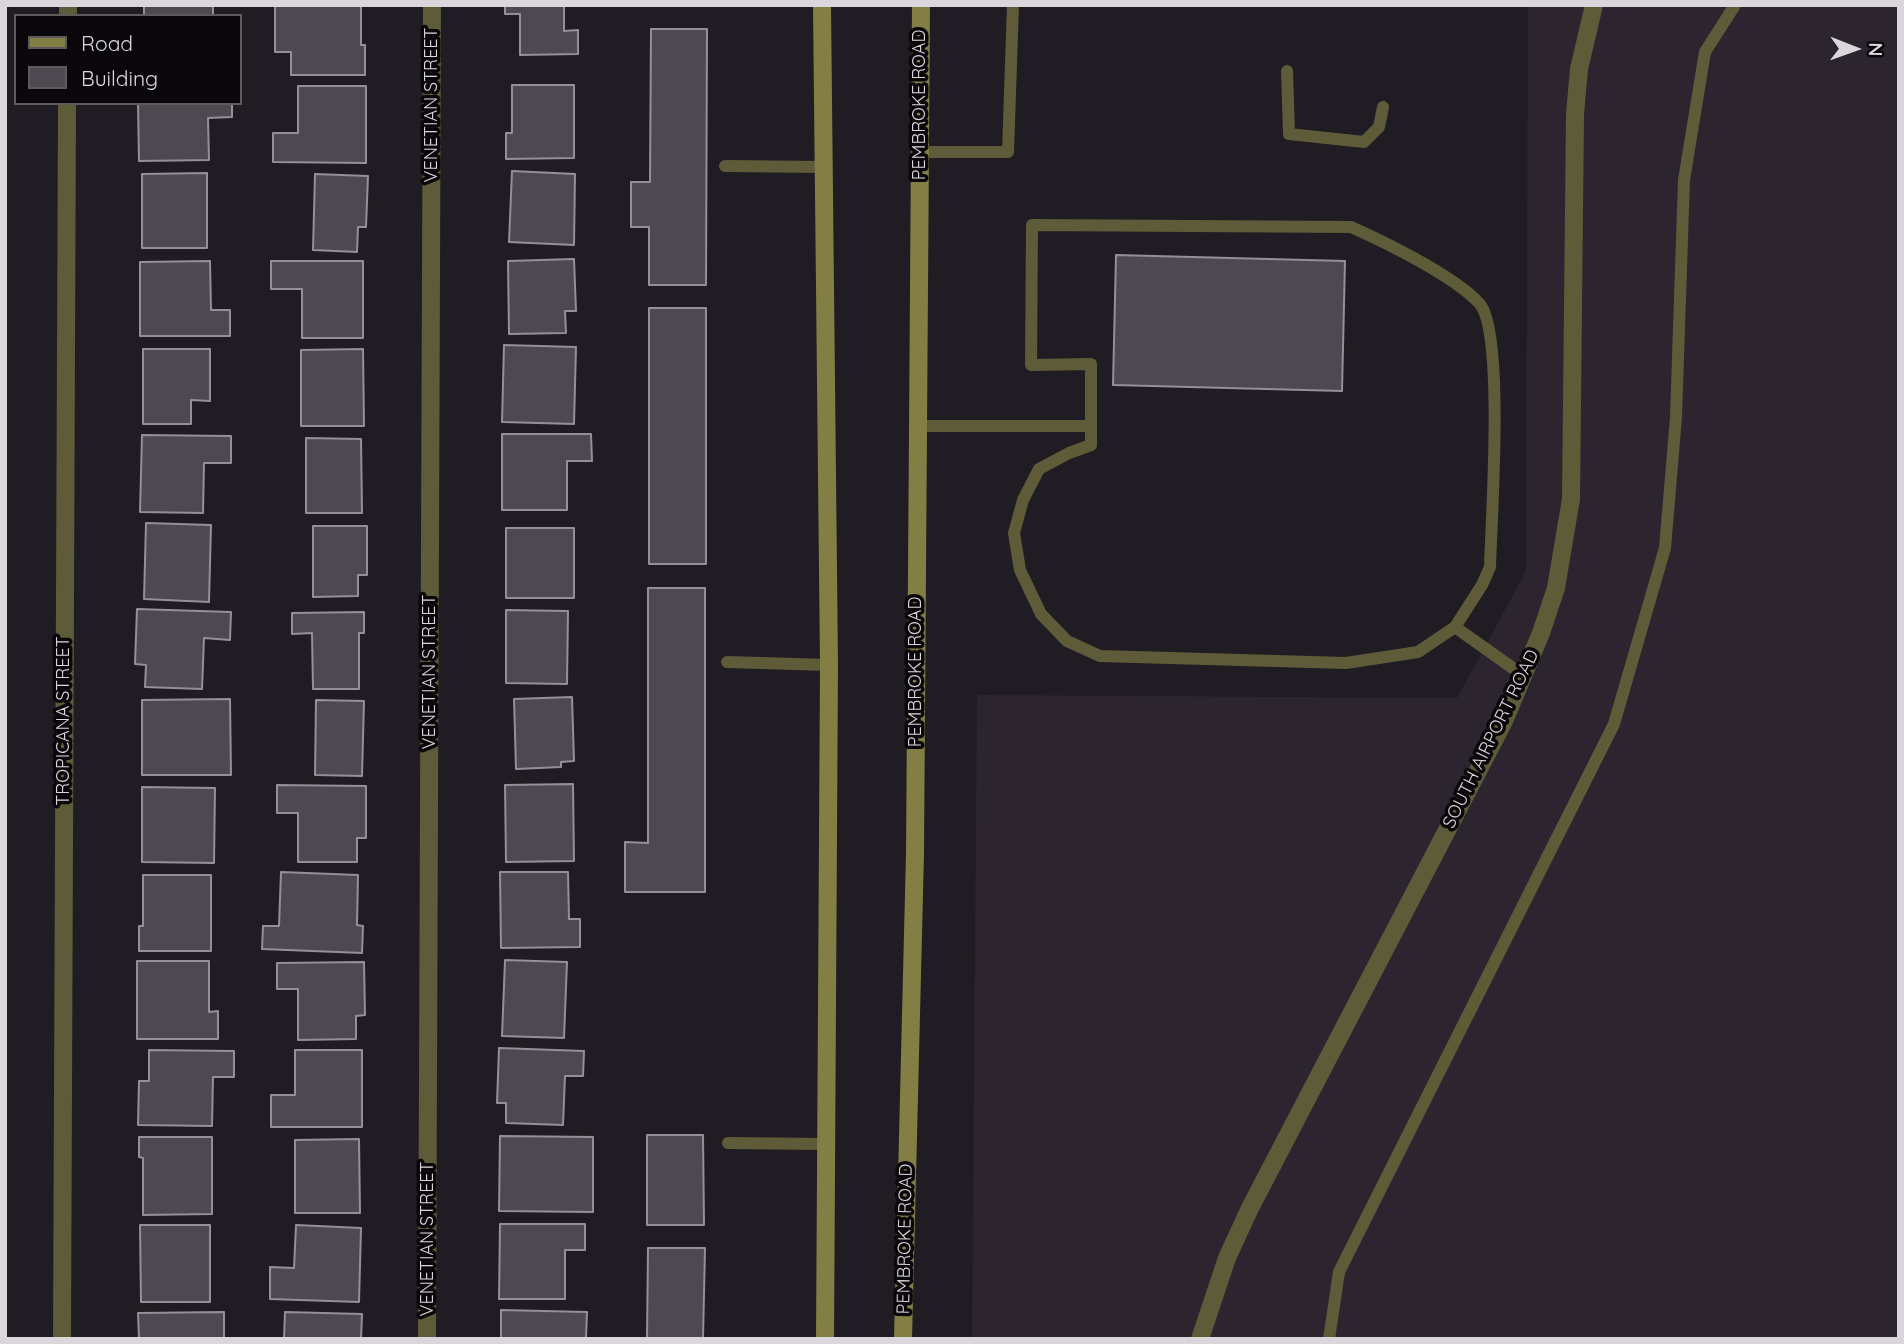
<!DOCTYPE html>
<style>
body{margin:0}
#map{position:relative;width:1904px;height:1344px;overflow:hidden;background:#201c23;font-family:Quicksand,sans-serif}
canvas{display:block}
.frame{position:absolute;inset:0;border:7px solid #dad7dc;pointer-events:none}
.legend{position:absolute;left:14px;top:14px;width:228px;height:91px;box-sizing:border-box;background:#09070a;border:2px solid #5d5a5e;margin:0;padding:9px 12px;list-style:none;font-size:21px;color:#dad7dc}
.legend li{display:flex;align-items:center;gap:14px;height:35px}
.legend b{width:35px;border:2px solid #5d5a5e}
.north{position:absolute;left:1820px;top:14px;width:70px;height:70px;-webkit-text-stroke:5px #09070a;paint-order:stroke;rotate:91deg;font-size:19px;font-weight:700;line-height:28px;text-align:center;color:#dad7dc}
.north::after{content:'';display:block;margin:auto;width:24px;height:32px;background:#dad7dc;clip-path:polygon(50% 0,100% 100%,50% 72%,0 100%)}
</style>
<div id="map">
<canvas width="1904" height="1344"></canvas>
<div class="frame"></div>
<ul class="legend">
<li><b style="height:9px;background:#837e43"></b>Road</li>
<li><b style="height:19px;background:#4e4951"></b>Building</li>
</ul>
<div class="north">N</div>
</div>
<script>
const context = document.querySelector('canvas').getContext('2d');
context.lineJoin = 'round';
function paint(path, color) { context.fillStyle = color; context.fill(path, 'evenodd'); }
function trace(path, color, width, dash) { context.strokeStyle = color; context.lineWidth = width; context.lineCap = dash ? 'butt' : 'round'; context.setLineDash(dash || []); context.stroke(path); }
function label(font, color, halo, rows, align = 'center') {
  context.font = font + ' Quicksand,sans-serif'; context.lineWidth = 7; context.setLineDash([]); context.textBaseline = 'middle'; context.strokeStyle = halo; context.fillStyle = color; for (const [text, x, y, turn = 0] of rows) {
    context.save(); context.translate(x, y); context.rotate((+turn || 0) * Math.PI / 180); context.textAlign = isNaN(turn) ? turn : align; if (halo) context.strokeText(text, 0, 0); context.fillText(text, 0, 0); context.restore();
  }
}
paint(new Path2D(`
 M1528,5H1899V1339H972L977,695L1457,698L1526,571Z`), '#2c2530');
const building = new Path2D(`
 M144,5H213V16H144Z
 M275,5H361V45H365V75H291V52H275Z
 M505,5H564V31L578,30V54L520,55V14H505Z
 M651,29H707L706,285H649V227H631V182H650Z
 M512,85H574V158L506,159V133H512Z
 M298,86H366V163L273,162V133H298Z
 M138,103H232V117L208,118L209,160L139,161Z
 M512,171L575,174L574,245L509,242Z
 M207,173V248H142V174Z
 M315,174L368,176L366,227H358L357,252L313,250Z
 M1116,255L1345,261L1342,391L1113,385Z
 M574,259L576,311H565L566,333L509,334L508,261Z
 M210,261L211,310H230V336H140V262Z
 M271,261H363V338H302V289H271Z
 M649,308H706V564H649Z
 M504,345L576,347L574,424L502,422Z
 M143,349H210V401L191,400V424H143Z
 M363,349L364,426H301V350Z
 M502,434H591L592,461H567V510H502Z
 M142,435L231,436V463H204L203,513L140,512Z
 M306,438L361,439L362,513H306Z
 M146,523L211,525L209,602L144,599Z
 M313,526H367V575H358V596L313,597Z
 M506,528H574V598H506Z
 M648,588H705V892H625V842L648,843Z
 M137,609L231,612L230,640L204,638L202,689L145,687L146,665L135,664Z
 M506,610L568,611L567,684L506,683Z
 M364,612V633H359V689H313L312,633L292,634V613Z
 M572,697L574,761L561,762V767L516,769L514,699Z
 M230,699L231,775H142V700Z
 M316,700L364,701L362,776L315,775Z
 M573,784L574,861L506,862L505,785Z
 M277,785L366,786V838H357V862H298V813H277Z
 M142,787L215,788L214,863L142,862Z
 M281,872L358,875L357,925L363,926L362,953L262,949L263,926H279Z
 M500,872H568L569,919H580V947L501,948Z
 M143,875H211V951H139V926H143Z
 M505,960L567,962L564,1038L502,1036Z
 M137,961H209V1012L218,1011V1039H137Z
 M364,962L365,1015L356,1016V1039L298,1040V989H277V963Z
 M499,1048L584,1051L583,1076H565L563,1125L506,1123V1103H497Z
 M149,1050L234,1051V1077H213L212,1126L138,1125L139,1081H149Z
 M295,1050H362V1127H271V1095H295Z
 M647,1135H703L704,1225H647Z
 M500,1136L593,1137V1212L499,1211Z
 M139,1137H212V1214L143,1215V1158L139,1157Z
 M359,1139L360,1213H295V1140Z
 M500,1224H585V1250H565V1299H499Z
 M140,1225H210V1302H141Z
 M296,1225L361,1228L359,1302L270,1299V1267L294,1268Z
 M648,1248H705L703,1339H647Z
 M501,1310L587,1312L586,1338L501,1339Z
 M224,1312V1339H139L138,1313Z
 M285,1312L362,1314L361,1339H284Z`);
paint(building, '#4e4951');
trace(building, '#948f98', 2);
trace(new Path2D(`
 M1287,71L1289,134L1364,142L1379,127L1383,107
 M920,152H1008L1013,5
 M725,166L823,167
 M1032,225L1351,227C1385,242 1454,276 1479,303C1505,330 1491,523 1490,567L1482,585L1455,627L1418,652L1346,663L1100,656L1067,641L1041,614L1020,570L1014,533L1023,500L1039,469L1069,453L1091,445V364L1031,365Z
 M918,426H1090
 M1455,627L1524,676
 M727,662L829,665
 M728,1143L826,1144
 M1329,1339L1339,1272L1614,724L1665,548L1676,417L1684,180L1705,52L1735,5`), '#5e5b38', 12);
trace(new Path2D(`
 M68,16V5
 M62,1339L67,103
 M427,1339L432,5
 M1200,1339L1227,1258L1250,1208L1504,721L1541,633L1556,588L1571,499L1575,114L1579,69L1594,5`), '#5e5b38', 18);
trace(new Path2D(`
 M822,5L829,665L825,1339
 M903,1339L915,853L921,5`), '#837e43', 18);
label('18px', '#dad7dc', '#09070a', [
 ["VENETIAN STREET",432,105,-90],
 ["PEMBROKE ROAD",920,105,-90],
 ["VENETIAN STREET",430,672,-90],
 ["PEMBROKE ROAD",916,672,-90],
 ["TROPICANA STREET",64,721,-90],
 ["SOUTH AIRPORT ROAD",1491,739,-64],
 ["VENETIAN STREET",428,1239,-90],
 ["PEMBROKE ROAD",905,1239,-89]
]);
</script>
